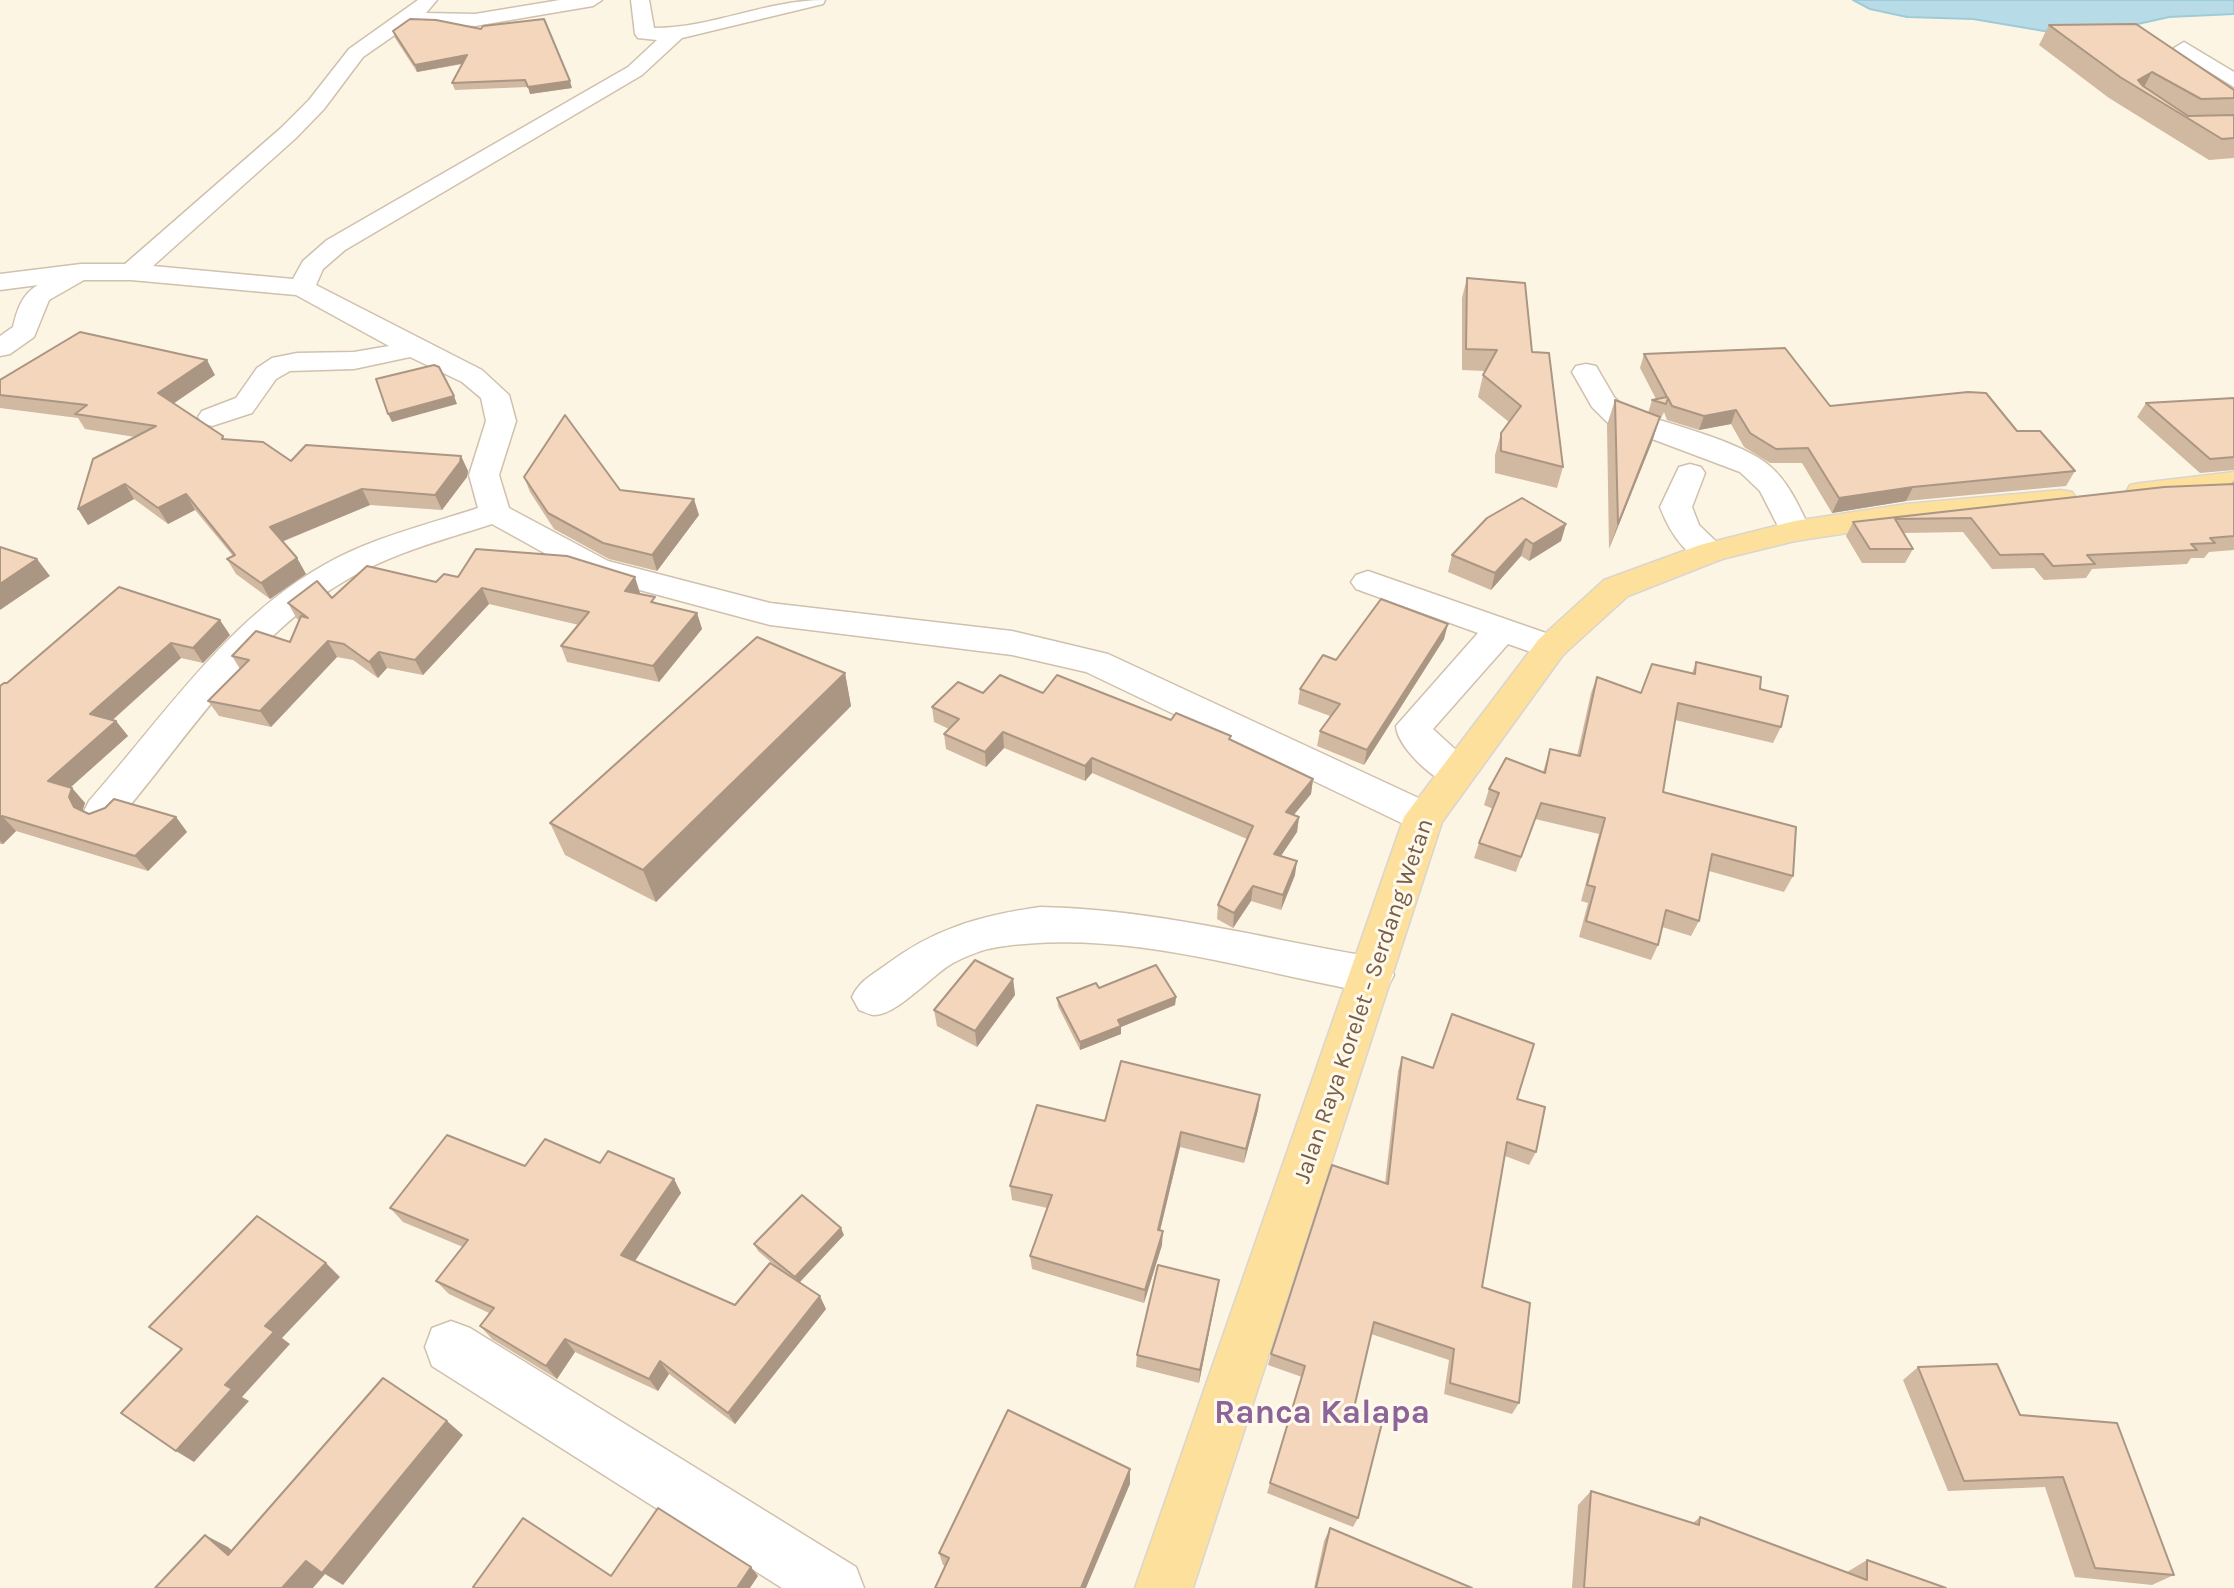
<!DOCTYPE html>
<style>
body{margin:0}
canvas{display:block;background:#fdf5e4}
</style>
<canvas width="2234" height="1588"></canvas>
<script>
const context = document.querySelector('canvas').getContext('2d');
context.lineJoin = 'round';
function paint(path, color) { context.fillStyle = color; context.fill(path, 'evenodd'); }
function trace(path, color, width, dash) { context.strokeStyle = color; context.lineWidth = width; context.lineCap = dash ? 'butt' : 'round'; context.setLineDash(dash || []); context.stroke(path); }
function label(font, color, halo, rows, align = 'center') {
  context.font = font + ' Karla,sans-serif'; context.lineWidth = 6; context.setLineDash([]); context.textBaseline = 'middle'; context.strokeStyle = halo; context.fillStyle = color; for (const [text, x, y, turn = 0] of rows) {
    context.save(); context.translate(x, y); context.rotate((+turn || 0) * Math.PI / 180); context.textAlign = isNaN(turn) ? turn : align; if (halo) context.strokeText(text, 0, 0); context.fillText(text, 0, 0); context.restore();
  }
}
const water = new Path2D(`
 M1853,0H2234V14L2169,17L2138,24L2050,32L1973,19L1907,17L1870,9Z`);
paint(water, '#b8dce7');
trace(water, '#9ecbd9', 2);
const minor = new Path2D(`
 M418,0H437L426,13L475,14L560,0H602L593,6L475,26L412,23L363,57L324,109L296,138L153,266L293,279L303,261L327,240L628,67L657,40L638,38L635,34L631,0H649L654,28C712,28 766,0 825,0L823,4L682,38L642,75L345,250L323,269L316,285L482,370L509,395L516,421L499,475L509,508L608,561L770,603L1012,631L1108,654L1438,807L1444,817L1438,827L1424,832L1410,827L1086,672L1012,655L770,625L584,575L492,524C443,540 392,553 348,579C250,635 188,738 117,821L103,826L89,821L84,811L89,801C162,719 227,619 324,565C371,538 426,525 478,508L469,475L486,421L481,398L462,382L410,357L354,369L290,371L276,379L252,413L212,426L202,423L198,417L202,411L236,398L257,368L272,358L297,353L354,352L389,346L296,295L131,280H84L49,300L34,337L10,354L0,356V336L13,327C17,310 22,294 38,285L0,290V274L81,264H125L281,128L309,100L349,49Z
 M2184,42L2234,72V87L2177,52L2174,48Z
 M1586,364L1596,366L1614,397L1627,410C1666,423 1742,441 1771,467C1790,484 1800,509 1811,531L1806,538L1795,541L1784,538L1760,491L1740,472L1607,422L1592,407L1572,372L1576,366Z
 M1690,464L1701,467L1705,473L1692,507L1699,525L1727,552L1722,559C1690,568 1670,533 1660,507L1679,467Z
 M1368,571L1563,639L1568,647L1563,655L1551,659L1508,644L1433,729L1469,762L1475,772L1469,782C1464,784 1459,786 1453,785C1433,781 1397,746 1396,726L1478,633L1356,589L1351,582L1356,575Z
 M1040,907C1153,909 1261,938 1372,957L1387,962L1394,975L1387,988L1372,993C1248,971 1125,928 998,947C984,949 966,956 953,963C933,974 896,1016 874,1015C869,1015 863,1011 859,1010L852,997C859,982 870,976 883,967C933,929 978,916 1040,907Z
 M451,1321L470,1328L856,1567L864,1588H782L432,1366L425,1347L432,1328Z`);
const major = new Path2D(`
 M2234,472V490L2141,501L2130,499L2126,492L2130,485L2141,483Z
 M2061,490L2072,492L2077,499L2072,506L1906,524L1795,541L1722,559L1628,596L1563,655L1442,822L1193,1588H1135L1404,817L1539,639L1604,580L1700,545L1795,521L1906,504Z`);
trace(minor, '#d0c0ad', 3);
trace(major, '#dbd5d0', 3);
paint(minor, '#fff');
paint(major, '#fce09c');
paint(new Path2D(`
 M2049,25L2234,90V158L2209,160L2109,98L2039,45Z
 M481,29L572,88L530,94L528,87L455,90L452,83L463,64L417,72L395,38L393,31Z
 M1467,278L1532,352L1563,467L1557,488L1495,473V455L1501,433L1509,422L1478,397L1483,375L1485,371L1462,370V298Z
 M1644,354L1830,406L2017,431L2075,471L2066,486L1906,501L1832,513L1802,463H1770L1744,447L1731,424L1699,430L1667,420L1664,412L1661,418H1660L1652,442L1609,549L1607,425L1615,400L1648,413L1652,400L1656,399L1640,368Z
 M215,375L174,403L223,436L224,439L291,461L461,456L468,471L467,477L442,510L370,505L282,542L297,558L306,574L270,599L236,574L227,559L233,556L195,510L168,524L134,499L88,525L78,509L135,437L85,429L78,418L0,408V380Z
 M2234,398V470L2200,473L2137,417L2146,403Z
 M524,477L620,490L699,515L657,571L609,559L554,529L530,492Z
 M2234,480V550L2209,552L2204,558H2191L2187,564L2092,569L2086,578L2044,580L2034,568L1992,569L1963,532L1903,533L1913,549L1905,563H1862L1846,536L1853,522L2231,484Z
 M1566,524L1561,541L1529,561L1521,556L1491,590L1448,572L1452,555Z
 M458,577L640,593V594L657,603L697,613L702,629L659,682L567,662L561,646L579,625L489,604L423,675L387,668L378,678L353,660L337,657L271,727L219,716L208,701L240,669L232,656L290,642L299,620L297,619L288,603L436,582Z
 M119,587L230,635L203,663L181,658L113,720L116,721L128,736L70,787L72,788L85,803L82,811L89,814L176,817L187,832L148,871L16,831L3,844H0V686L7,683Z
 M1444,639L1364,765L1317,746L1320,731L1330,716L1298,704L1300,689L1336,660Z
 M1696,662L1760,689L1781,727L1773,743L1675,720L1663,792L1793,876L1784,892L1709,871L1699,921L1691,936L1662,927L1658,945L1651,960L1579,937L1588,903L1581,901L1599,834L1535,819L1516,872L1474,858L1479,843L1493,809L1484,805L1489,789L1543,772L1550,749L1577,756L1591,693L1597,677L1641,693L1692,673Z
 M845,673L851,706L656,902L565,855L550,823Z
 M983,693H1043L1171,720L1230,739L1313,779L1311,794L1293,815L1299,817L1297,832L1281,856L1295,875L1281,910L1251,901L1233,928L1217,919L1218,905L1247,839L1092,773L1085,781L1004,748L986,767L946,749L944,734L949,729L934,722L932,707Z
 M1013,979L1015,995L977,1047L937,1026L934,1010Z
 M1099,988L1176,997L1175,1005L1121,1027V1034L1080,1050L1058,1006L1057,998Z
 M1402,1057L1517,1099L1536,1152L1529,1165L1505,1156L1482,1287L1519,1403L1512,1414L1444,1394L1449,1360L1371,1334L1354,1408L1358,1518L1353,1527L1267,1493L1302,1377L1268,1365L1271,1354L1385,1183L1398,1071Z
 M1260,1095L1258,1110L1244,1163L1180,1147L1160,1231L1162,1245L1144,1303L1032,1269L1030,1256L1047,1208L1012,1200L1010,1186L1105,1121Z
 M600,1163L674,1179L681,1193L635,1261L735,1305L780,1270L758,1251L754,1244L844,1235L800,1282L826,1309L735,1424L669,1374L658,1391L575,1352L557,1379L492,1339L480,1326L489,1313L449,1294L436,1281L463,1247L403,1222L390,1208L525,1166Z
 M1219,1280L1199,1383L1136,1367L1137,1355Z
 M1918,1367L2020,1415L2174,1575L2152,1585L2075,1577L2045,1487L1948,1491L1903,1380Z
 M1130,1469V1484L945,1566L943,1565L939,1553Z
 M1591,1491L1693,1523L1700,1517L1847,1572L1867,1560L1946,1588H1572L1578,1505Z
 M1330,1528L1472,1588H1314L1324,1541Z`), '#d1b8a1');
paint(new Path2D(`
 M467,55L470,62L417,72L415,65Z
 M2152,72L2142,91L2138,80Z
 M570,81L572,88L530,94L528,87Z
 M207,360L215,375L167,408L158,393Z
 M454,396L457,404L392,422L388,414Z
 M1736,410L1731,424L1699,430L1704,416Z
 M1660,417L1652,442L1609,549L1618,524Z
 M461,456L468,471L467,477L442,510L435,495Z
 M125,484L134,499L88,525L78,509Z
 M1913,487L1906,501L1832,513L1839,498Z
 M362,489L370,505L278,543L270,527Z
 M186,494L195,510L168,524L158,508Z
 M694,499L699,515L657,571L652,555Z
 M1566,524L1561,541L1529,561L1533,544Z
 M1526,539L1521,556L1491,590L1495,573Z
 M297,558L306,574L270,599L261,583Z
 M37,559L50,576L0,610V584Z
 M635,577L640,593L630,606L625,591Z
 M482,588L489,604L423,675L415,660Z
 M697,613L702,629L659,682L653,666Z
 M220,620L230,635L203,663L193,648Z
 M1448,624L1444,639L1364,765L1367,750Z
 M328,641L337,657L271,727L260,711Z
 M171,643L181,658L102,729L90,714Z
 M379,652L387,668L378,678L369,662Z
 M845,673L851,706L656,902L643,870Z
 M116,721L128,736L61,796L48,781Z
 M1003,732L1004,748L986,767L985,752Z
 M1092,758V773L1085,781V766Z
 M1313,779L1311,794L1284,827L1286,812Z
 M72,788L85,803L82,812L74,807L69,797Z
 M2,816L16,831L3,844L0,841V818Z
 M176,817L187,832L148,871L135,856Z
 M1299,817L1297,832L1272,869L1274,854Z
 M1297,861L1295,875L1281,910L1283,895Z
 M1253,886L1251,901L1233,928L1234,913Z
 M1013,979L1015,995L977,1047L975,1031Z
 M1176,997L1175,1005L1121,1027V1034L1080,1050V1042L1118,1020Z
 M1260,1095L1258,1110L1244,1163L1246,1149Z
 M1181,1132L1180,1147L1157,1243L1158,1230Z
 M674,1179L681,1193L630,1268L621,1255Z
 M841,1228L844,1235L798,1284L795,1277Z
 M1163,1231L1162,1245L1144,1303L1145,1290Z
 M326,1263L340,1277L282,1338L290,1344L242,1397L249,1401L194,1462L176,1451L225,1385L265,1326Z
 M1219,1280L1217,1293L1199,1383L1200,1370Z
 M820,1296L826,1309L735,1424L728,1413Z
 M565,1339L575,1352L557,1379L546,1366Z
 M660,1361L669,1374L658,1391L649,1379Z
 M447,1421L463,1435L343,1585L325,1574L313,1588H282L306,1561Z
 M1130,1469V1484L1086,1588H1081Z
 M205,1535L228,1547L251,1567L228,1555Z
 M751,1567L758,1576L750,1588H737Z`), '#aa9683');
const building = new Path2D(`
 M410,19L436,20L481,29L483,26L544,19L570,81L528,87L525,80L452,83L467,55L415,65L393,31Z
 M2136,24L2234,90V98L2201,99L2152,72L2138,80L2143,86L2188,116L2234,115V138L2222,139L2120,77L2049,25Z
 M1467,278L1525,283L1532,352L1549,353L1563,467L1501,451V433L1521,406L1483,375L1497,350L1466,349Z
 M80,332L207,360L158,393L223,436L222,439L263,442L291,461L306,445L461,456L460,462L435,495L362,489L270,527L297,558L261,583L227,559L235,555L186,494L158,508L125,484L78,509L93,459L156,426L75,414L87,405L0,395V380Z
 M1785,348L1830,406L1968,392L1986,393L2017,431H2040L2075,471L1913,487L1839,498L1808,448L1776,449L1750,433L1736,410L1704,416L1672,406L1668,398L1666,404L1652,400L1667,397L1644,354Z
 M434,365L439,367L454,396L388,414L376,379Z
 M2234,398V457L2210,459L2146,403Z
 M1615,400L1660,417L1618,524Z
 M565,415L620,490L694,499L652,555L603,543L548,513L524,477Z
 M2234,484V536L2210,538L2215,543L2191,544L2197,550L2087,555L2095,564L2053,566L2043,554L2000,555L1971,518L1895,519L1913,549H1870L1853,522L2164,487Z
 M1522,498L1566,524L1533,544L1526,539L1495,573L1452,555L1487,518Z
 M0,547L37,559L0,584Z
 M476,549L567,556L635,577L625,591L655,597L651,602L697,613L653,666L561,646L589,612L482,588L415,660L379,652L369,662L344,644L328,641L260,711L208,701L249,660L232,656L256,631L290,642L301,616L308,618L288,603L317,581L332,598L367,566L436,582L444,574L458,577Z
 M119,587L220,620L193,648L171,643L90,714L116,721L48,781L72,788L69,797L74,807L89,814L105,808L114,799L176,817L135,856L2,816L0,818V686L4,683H7Z
 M1381,599L1448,624L1367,750L1320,731L1340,704L1300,689L1323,655L1336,660Z
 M757,637L845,673L643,870L550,823Z
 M1696,662L1761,677L1760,689L1788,696L1781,727L1678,703L1663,792L1796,827L1793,876L1712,854L1699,921L1666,910L1658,945L1586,921L1595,887L1587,885L1605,818L1541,803L1521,857L1479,843L1499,793L1489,789L1506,758L1545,773L1550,749L1580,756L1597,677L1641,693L1652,664L1695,674Z
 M1000,675L1043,693L1057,675L1171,720L1176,713L1231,736L1229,739L1313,779L1286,812L1299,817L1274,854L1297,861L1283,895L1253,886L1234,913L1218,905L1253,826L1092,758L1085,766L1003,732L985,752L944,734L959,719L932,707L958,682L983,693Z
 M975,960L1013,979L975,1031L934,1010Z
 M1156,965L1176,997L1118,1020L1121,1026L1080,1042L1057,998L1096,983L1099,988Z
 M1452,1014L1534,1044L1517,1099L1545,1107L1536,1152L1507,1142L1482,1287L1530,1303L1519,1403L1450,1383L1454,1349L1374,1322L1354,1408L1383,1419L1358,1518L1270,1483L1305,1366L1271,1354L1332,1165L1388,1184L1402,1057L1433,1068Z
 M1121,1061L1260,1095L1246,1149L1181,1132L1158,1230L1163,1231L1145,1290L1030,1256L1052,1195L1010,1186L1037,1105L1105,1121Z
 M447,1135L525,1166L545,1139L600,1163L608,1151L674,1179L621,1255L735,1305L770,1263L820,1296L728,1413L660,1361L649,1379L565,1339L546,1366L480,1326L494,1308L436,1281L468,1240L390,1208Z
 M802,1195L841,1228L795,1277L754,1244Z
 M257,1216L326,1263L265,1326L274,1332L225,1385L232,1389L176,1451L121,1413L182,1349L149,1327Z
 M1158,1265L1219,1280L1200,1370L1137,1355Z
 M1997,1364L2020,1415L2117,1423L2174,1575L2095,1568L2063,1477L1964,1481L1918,1367Z
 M383,1378L447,1421L322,1573L306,1561L282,1588H155L205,1535L228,1555Z
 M1008,1410L1130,1469L1081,1588H935L949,1558L939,1553Z
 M1591,1491L1699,1525L1700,1517L1867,1580V1560L1946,1588H1584Z
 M658,1508L751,1567L737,1588H475L473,1587L523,1518L611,1576Z
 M1330,1528L1472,1588H1316Z`);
paint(building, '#f3d6bb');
trace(building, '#aa9683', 2);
label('24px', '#765d49', '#fff9eb', [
 ["Jalan Raya Korelet - Serdang Wetan",1364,1001,-71]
]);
label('bold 33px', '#8c6499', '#fff9eb', [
 ["Ranca Kalapa",1322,1414]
]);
</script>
